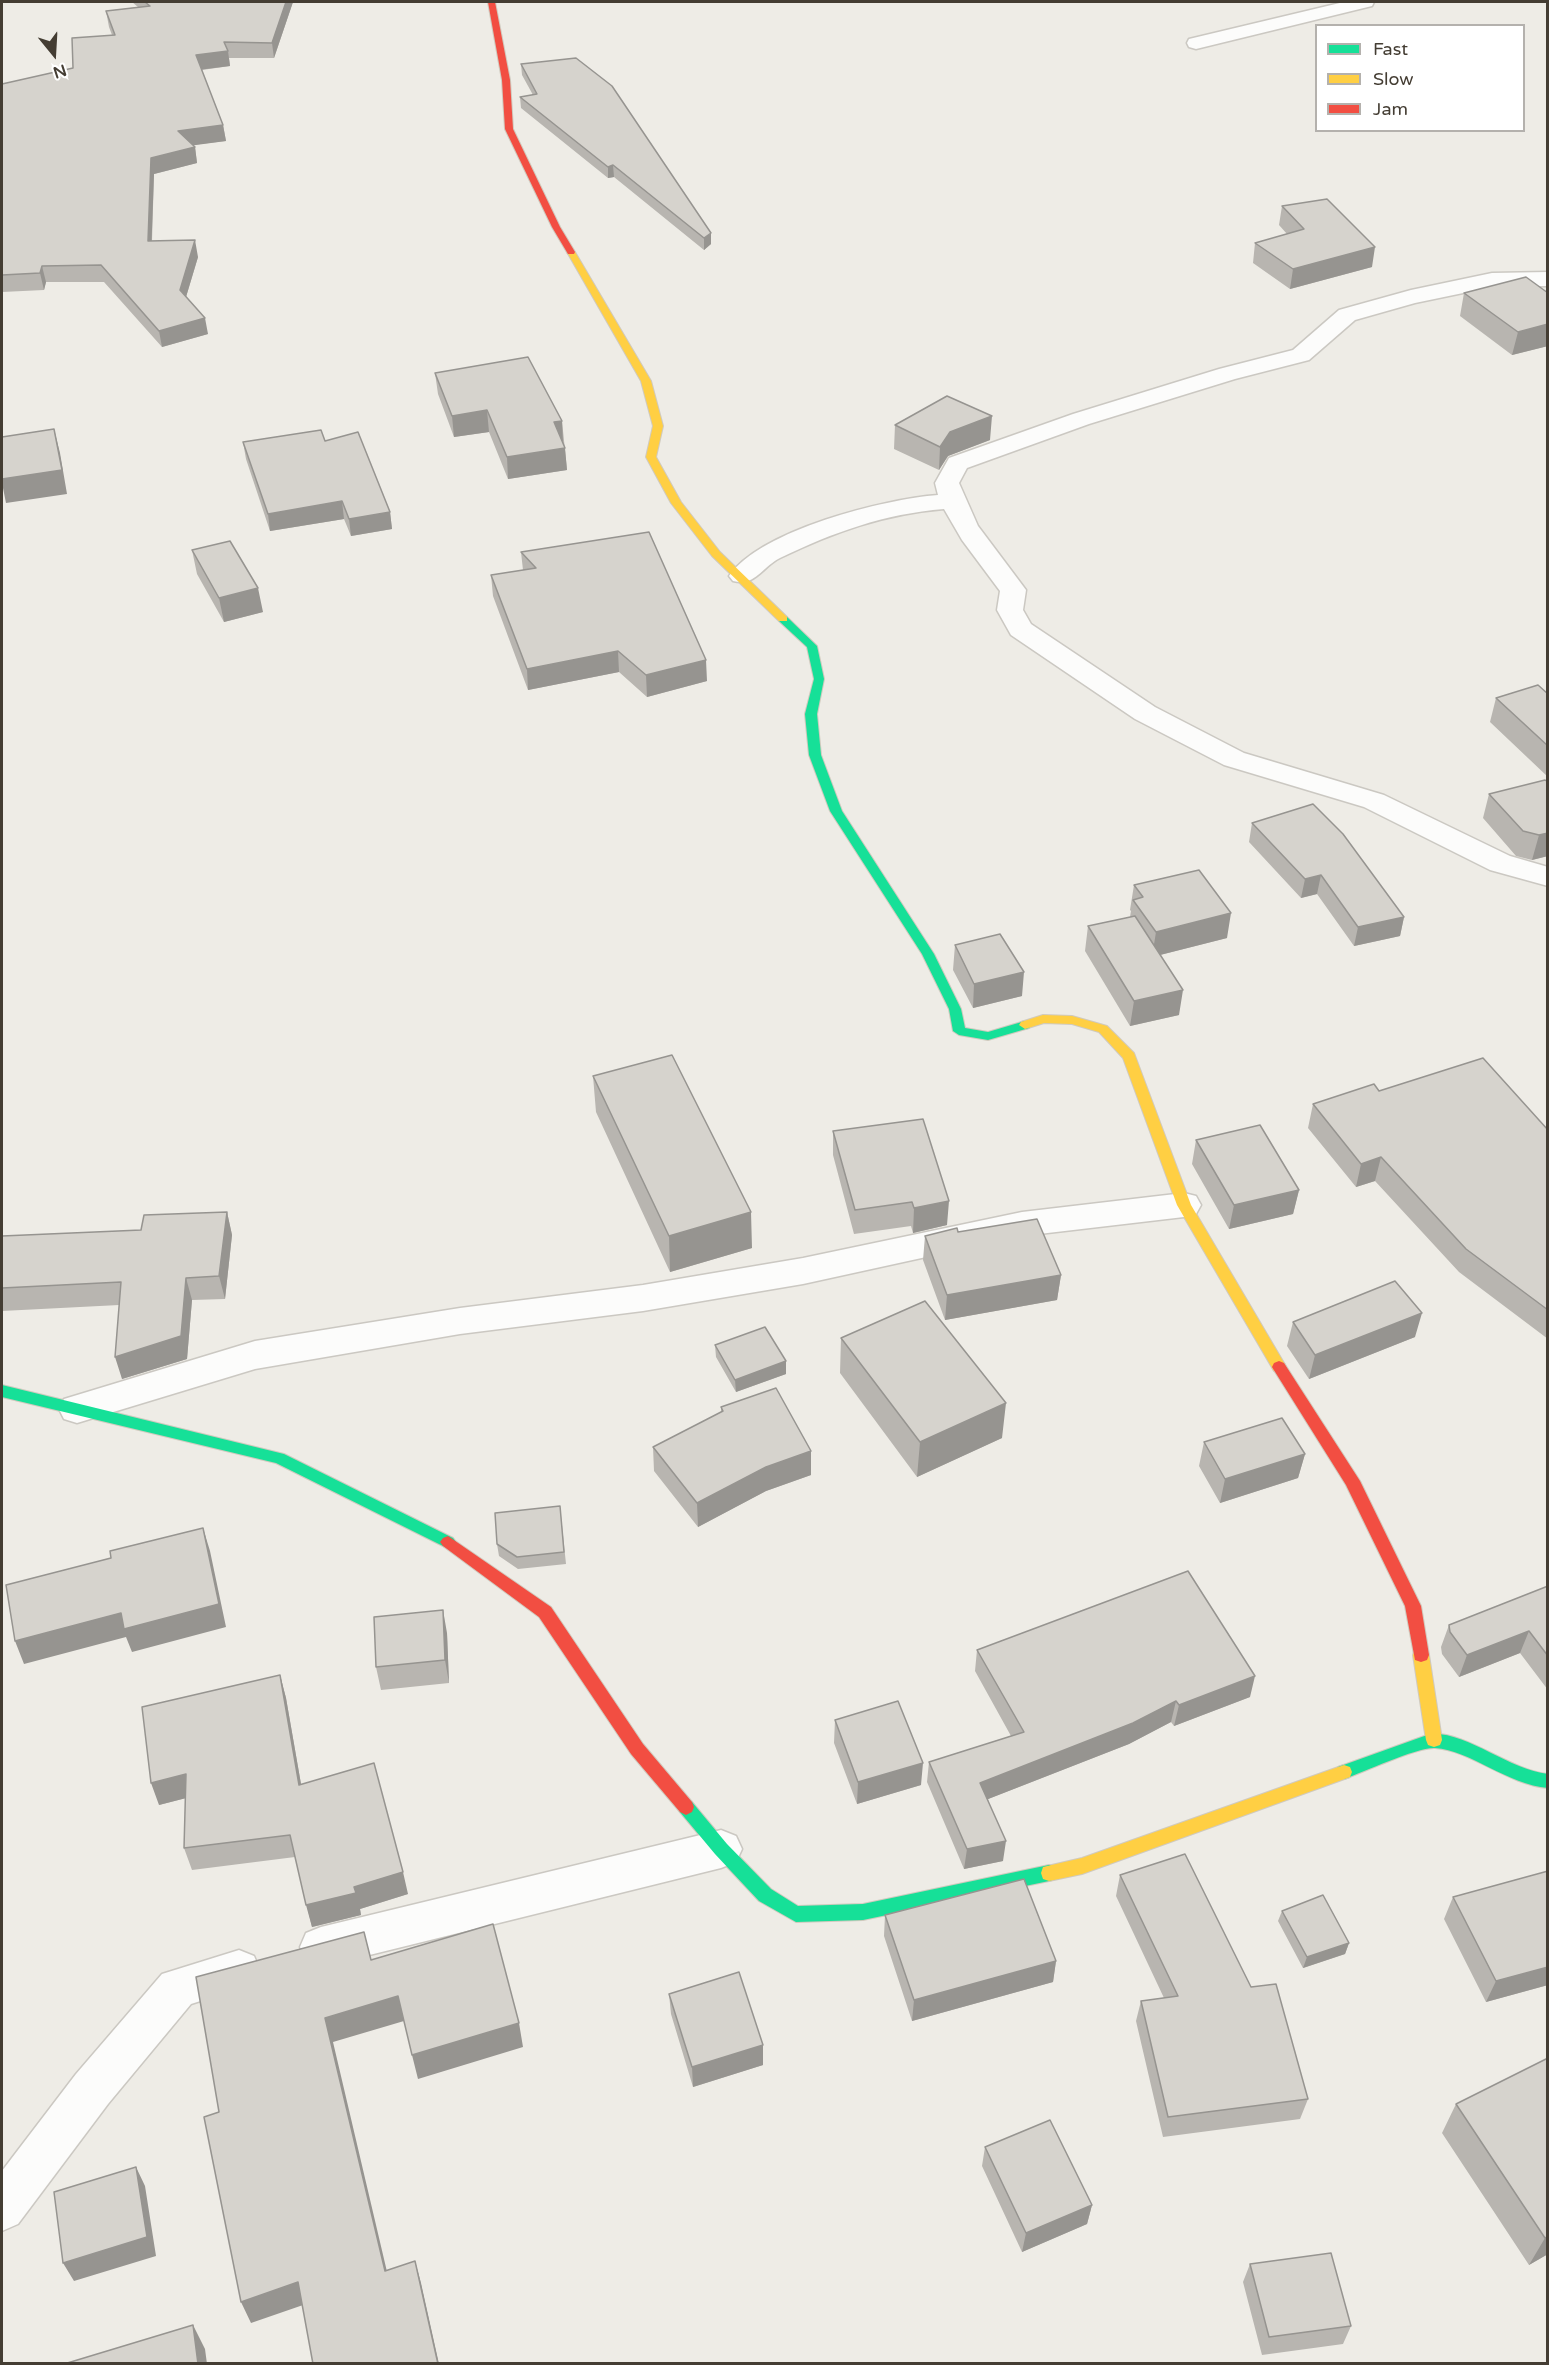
<!DOCTYPE html>
<style>
body{margin:0}
#map{position:relative;width:1549px;height:2365px;overflow:hidden;background:#eeece6;font-family:"Varela Round",sans-serif}
canvas{display:block}
.frame{position:absolute;inset:0;border:3px solid #443d33;pointer-events:none}
.legend{position:absolute;left:1315px;top:24px;width:210px;height:108px;box-sizing:border-box;background:#fff;border:2px solid #b4b1ad;margin:0;padding:8px 10px;list-style:none;font-size:18px;color:#443d33}
.legend li{display:flex;align-items:center;gap:12px;height:30px}
.legend b{width:30px;border:2px solid #b4b1ad}
.north{position:absolute;left:24px;top:24px;width:60px;height:60px;-webkit-text-stroke:4px #fff;paint-order:stroke;rotate:162deg;font-size:16px;font-weight:700;line-height:24px;text-align:center;color:#443d33}
.north::after{content:'';display:block;margin:auto;width:21px;height:27px;background:#443d33;clip-path:polygon(50% 0,100% 100%,50% 72%,0 100%)}
</style>
<div id="map">
<canvas width="1549" height="2365"></canvas>
<div class="frame"></div>
<ul class="legend">
<li><b style="height:8px;background:#16e098"></b>Fast</li>
<li><b style="height:8px;background:#ffcf43"></b>Slow</li>
<li><b style="height:8px;background:#f24e42"></b>Jam</li>
</ul>
<div class="north">N</div>
</div>
<script>
const context = document.querySelector('canvas').getContext('2d');
context.lineJoin = 'round';
function trace(path, color, width, dash) { context.strokeStyle = color; context.lineWidth = width; context.lineCap = dash ? 'butt' : 'round'; context.setLineDash(dash || []); context.stroke(path); }
function paint(path, color) { context.fillStyle = color; context.fill(path, 'evenodd'); }
const street = new Path2D(`
 M1344,2H1374L1372,6L1196,49L1189,47L1187,43L1189,39Z
 M1548,272V286L1492,287L1415,303L1355,320L1309,360L1235,379L1089,424L967,468L959,483L978,526L1026,590L1023,610L1031,624L1155,707L1244,753L1384,795L1510,856L1548,867V886L1490,870L1364,807L1224,765L1135,719L1011,635L997,610L1000,591L962,540L944,509C884,514 834,532 780,558C762,567 755,587 733,581L729,576C761,530 884,499 938,495L935,483L949,458L1073,414L1219,369L1293,350L1339,310L1411,290L1492,273Z
 M1184,1193L1196,1196L1201,1205L1196,1214L1184,1217L1022,1236L803,1284L643,1311L460,1334L255,1369L77,1423L64,1419L59,1409L64,1399L255,1341L460,1308L643,1285L803,1258L1022,1212Z
 M721,1830L736,1836L742,1849L736,1862L721,1868L321,1967L306,1961L300,1947L306,1933L321,1927Z
 M239,1950L254,1956L260,1970L254,1984L191,2004L108,2104L18,2224L2,2231V2171L76,2074L162,1974Z`);
const fast = new Path2D(`
 M783,616L787,617L817,646L824,679L817,714L821,755L842,811L934,954L961,1009L965,1028L988,1032L1025,1021L1029,1022L1031,1025L1029,1028L988,1040L959,1035L953,1031L949,1009L922,954L830,811L809,755L805,714L814,679L807,647L779,621V617Z
 M2,1385L284,1454L453,1538L456,1542L453,1546L448,1548L443,1546L276,1463L2,1397Z
 M1430,1734C1466,1731 1509,1770 1548,1774V1788C1508,1785 1470,1750 1435,1748C1417,1747 1364,1772 1344,1779L1338,1777L1336,1772L1338,1767Z
 M686,1799L692,1802L727,1844L771,1889L798,1906L863,1904L1049,1865L1055,1867L1057,1873L1055,1879L1049,1881L863,1920L796,1922L759,1901L715,1854L680,1812L678,1807L680,1802Z`);
const slow = new Path2D(`
 M571,249L575,252L651,381L663,426L656,457L681,502L720,552L787,617V621H779L712,556L671,503L646,457L653,426L641,381L567,252Z
 M1043,1015L1072,1016L1107,1026L1134,1053L1191,1205L1284,1363L1286,1367L1284,1371H1274L1177,1205L1123,1058L1099,1032L1072,1024L1044,1023L1025,1029L1019,1025L1021,1022Z
 M1421,1648L1427,1650L1429,1655L1442,1740L1440,1745L1434,1747L1428,1745L1426,1740L1413,1655L1415,1650Z
 M1344,1765L1350,1767L1352,1772L1350,1777L1082,1874L1049,1881L1043,1879L1041,1873L1043,1867L1082,1858Z`);
const jam = new Path2D(`
 M488,2H495L510,80L513,129L560,227L575,252L574,254H568L552,227L505,129L502,80Z
 M1279,1361L1284,1363L1360,1481L1421,1606L1429,1655L1427,1660L1421,1662L1415,1660L1405,1606L1346,1485L1272,1367L1274,1363Z
 M448,1536L551,1607L643,1744L692,1802L694,1807L692,1812L686,1815L680,1812L631,1754L539,1617L443,1546L440,1542L443,1538Z`);
trace(street, '#cbc8c2', 3);
trace(fast, '#d0cabe', 2);
trace(slow, '#d0cabe', 2);
trace(jam, '#d0cabe', 2);
paint(street, '#fcfcfb');
paint(fast, '#16e098');
paint(slow, '#ffcf43');
paint(jam, '#f24e42');
paint(new Path2D(`
 M132,2H293L274,58H229L230,66L202,70L223,125L226,141L192,145L195,147L197,163L154,174L152,241L198,257L186,297L208,334L162,347L104,282H46L44,290L2,292V84L73,68L112,35L109,27L106,11L138,7Z
 M521,64L711,244L704,250L614,177L608,178L521,108L520,97L533,95L522,75Z
 M1282,206L1372,267L1290,289L1253,263L1255,243L1287,234L1279,225Z
 M1464,293H1548V346L1512,355L1460,316Z
 M435,373L562,421L567,470L508,479L489,432L454,437L438,394Z
 M895,425L990,440L948,456L939,470L894,449Z
 M325,441L390,512L392,529L351,536L344,519L270,531L246,459L243,442Z
 M192,550L263,612L224,622L197,574Z
 M521,552L707,681L647,697L619,672L528,690L493,596L491,575L523,570Z
 M1548,694V777L1490,722L1496,698Z
 M1548,782V856L1532,860L1516,856L1483,818L1489,794Z
 M1252,823L1404,917L1400,936L1354,946L1317,894L1301,898L1249,842Z
 M1134,885L1227,938L1160,955L1179,1015L1130,1026L1085,951L1088,926L1130,917L1131,911L1130,910Z
 M955,945L1022,996L973,1008L953,970Z
 M593,1076L752,1248L670,1272L596,1112Z
 M1379,1091L1548,1130V1339L1459,1272L1375,1181L1356,1187L1308,1128L1313,1104Z
 M833,1131L947,1225L913,1233L911,1226L854,1234L833,1155Z
 M1196,1140L1299,1190L1293,1214L1229,1229L1192,1164Z
 M227,1212L232,1235L225,1299L192,1300L187,1359L122,1379L119,1305L2,1311V1236L141,1230Z
 M958,1232L1061,1275L1057,1300L945,1320L923,1260L925,1236Z
 M1293,1322L1415,1337L1309,1379L1287,1346Z
 M841,1338L1002,1438L917,1477L840,1373Z
 M715,1345L786,1361V1374L736,1392L716,1357Z
 M721,1407L811,1475L766,1491L698,1527L654,1471L653,1447L721,1412Z
 M1204,1442L1305,1454L1298,1478L1220,1503L1199,1466Z
 M560,1506L566,1564L518,1569L499,1556L497,1544Z
 M1548,1586V1690L1520,1653L1459,1677L1442,1654L1441,1647L1449,1625Z
 M447,1633L449,1683L381,1690L376,1667Z
 M977,1650L1250,1697L1174,1726L1171,1722L1129,1744L988,1799L1003,1861L964,1869L927,1782L929,1762L1011,1736L975,1671Z
 M280,1675L286,1698L301,1784L408,1894L360,1909L361,1915L312,1927L295,1857L192,1870L184,1848L186,1798L159,1805Z
 M835,1720L921,1785L857,1804L834,1743Z
 M1548,1871V1985L1486,2002L1444,1919L1453,1897Z
 M1120,1875L1308,2099L1300,2119L1163,2137L1136,2021L1141,2001L1164,1998L1116,1896Z
 M1282,1911L1349,1943L1345,1954L1303,1968L1278,1921Z
 M885,1915L1056,1961L1053,1982L912,2021L884,1936Z
 M669,1994L763,2045V2065L693,2087L671,2014Z
 M1548,2058V2254L1529,2265L1442,2133L1456,2104Z
 M985,2147L1092,2205L1087,2224L1022,2252L982,2166Z
 M1250,2264L1351,2326L1343,2344L1262,2355L1243,2282Z`), '#b8b5b0');
paint(new Path2D(`
 M286,2H293L274,58L272,43Z
 M228,51L230,66L198,70L196,55Z
 M223,125L226,141L181,147L178,131Z
 M195,147L197,163L154,174L151,257L148,241L151,158Z
 M613,165L614,177L608,178V167Z
 M711,233V244L704,250V238Z
 M195,240L198,257L183,307L180,290Z
 M1375,247L1372,267L1290,289L1293,269Z
 M42,266L46,282L44,290L40,273Z
 M205,318L208,334L162,347L159,331Z
 M1548,324V346L1512,355L1518,332Z
 M487,410L489,432L454,437L452,416Z
 M992,416L990,440L948,456L939,470L940,447L950,432Z
 M562,421L563,443L554,422Z
 M54,429L60,453L67,494L6,503L2,483V479Z
 M565,448L567,470L508,479L507,457Z
 M342,501L344,519L270,531L268,514Z
 M390,512L392,529L351,536L349,519Z
 M258,588L263,612L224,622L219,598Z
 M618,651L619,672L528,690L527,669Z
 M706,660L707,681L647,697L646,675Z
 M1548,833V856L1532,860L1539,835Z
 M1321,875L1317,894L1301,898L1305,879Z
 M1231,913L1227,938L1152,957L1156,932Z
 M1404,917L1400,936L1354,946L1358,927Z
 M1024,972L1022,996L973,1008L974,984Z
 M1183,990L1179,1015L1130,1026L1134,1001Z
 M1381,1157L1375,1181L1356,1187L1361,1164Z
 M1299,1190L1293,1214L1229,1229L1234,1205Z
 M949,1201L947,1225L913,1233L914,1208Z
 M227,1212L232,1235L225,1299L219,1276Z
 M751,1212L752,1248L670,1272L669,1236Z
 M1061,1275L1057,1300L945,1320L947,1295Z
 M186,1278L192,1300L187,1359L122,1379L115,1357Z
 M1422,1313L1415,1337L1309,1379L1315,1355Z
 M786,1361V1374L736,1392L735,1380Z
 M1006,1403L1002,1438L917,1477L920,1442Z
 M811,1451V1475L766,1491L698,1527L697,1503L766,1467Z
 M1305,1454L1298,1478L1220,1503L1225,1479Z
 M203,1528L210,1551L226,1627L132,1652L126,1637L24,1664L15,1641Z
 M443,1610L447,1633L449,1683L445,1660Z
 M1529,1631L1520,1653L1459,1677L1467,1655Z
 M280,1675L286,1698L305,1807L299,1785Z
 M1255,1676L1250,1697L1174,1726L1179,1705Z
 M1176,1701L1171,1722L1129,1744L978,1803L980,1783Z
 M923,1763L921,1785L857,1804L858,1782Z
 M186,1774L194,1796L159,1805L151,1783Z
 M1006,1841L1003,1861L964,1869L967,1849Z
 M403,1872L408,1894L360,1909L361,1915L312,1927L306,1905L354,1887Z
 M1349,1943L1345,1954L1303,1968L1307,1957Z
 M1056,1961L1053,1982L912,2021L914,2000Z
 M1548,1967V1985L1486,2002L1496,1981Z
 M398,1996L404,2021L333,2042L392,2293L385,2271L325,2018Z
 M519,2023L523,2047L418,2079L412,2055Z
 M763,2045V2065L693,2087L692,2067Z
 M136,2167L145,2186L156,2256L74,2281L63,2263Z
 M1092,2205L1087,2224L1022,2252L1026,2233Z
 M1548,2236V2254L1529,2265L1545,2238Z
 M415,2261L421,2283L439,2364H438Z
 M298,2282L306,2304L251,2323L241,2302Z
 M193,2325L205,2349L207,2364H198Z`), '#969490');
const building = new Path2D(`
 M145,2H286L272,43L224,42L228,51L196,55L223,125L178,131L195,147L151,158L148,241L195,240L180,290L205,318L159,331L101,265L42,266L40,273L2,275V84L73,68L72,38L115,35L106,11L150,6Z
 M576,58L612,86L711,233L704,238L613,165L608,167L520,97L537,94L521,64Z
 M1327,199L1375,247L1293,269L1255,243L1304,229L1282,206Z
 M1526,277L1548,293V324L1518,332L1464,293Z
 M528,357L562,421L554,422L565,448L507,457L487,410L452,416L435,373Z
 M947,396L992,416L950,432L940,447L895,425Z
 M54,429L62,470L2,479V437Z
 M321,430L325,441L358,432L390,512L349,519L342,501L268,514L243,442Z
 M649,532L706,660L646,675L618,651L527,669L491,575L536,568L521,552Z
 M230,541L258,588L219,598L192,550Z
 M1538,685L1548,694V746L1496,698Z
 M1545,780L1548,782V833L1539,835L1523,831L1489,794Z
 M1313,804L1343,834L1404,917L1358,927L1321,875L1305,879L1252,823Z
 M1199,870L1231,913L1156,932L1133,900L1143,897L1134,885Z
 M1135,916L1183,990L1134,1001L1088,926Z
 M1000,934L1024,972L974,984L955,945Z
 M672,1055L751,1212L669,1236L593,1076Z
 M1483,1058L1548,1130V1310L1466,1249L1381,1157L1361,1164L1313,1104L1374,1084L1379,1091Z
 M923,1119L949,1201L914,1208L912,1202L855,1210L833,1131Z
 M1260,1125L1299,1190L1234,1205L1196,1140Z
 M227,1212L219,1276L186,1278L181,1336L115,1357L121,1282L2,1288V1236L141,1230L144,1215Z
 M1037,1219L1061,1275L947,1295L925,1236L957,1228L958,1232Z
 M1395,1281L1422,1313L1315,1355L1293,1322Z
 M925,1301L1006,1403L920,1442L841,1338Z
 M765,1327L786,1361L735,1380L715,1345Z
 M776,1388L811,1451L766,1467L697,1503L653,1447L723,1411L721,1407Z
 M1282,1418L1305,1454L1225,1479L1204,1442Z
 M560,1506L564,1552L517,1557L497,1544L495,1513Z
 M203,1528L219,1604L124,1629L121,1613L15,1641L6,1585L111,1558L110,1551Z
 M1188,1571L1255,1676L1179,1705L1176,1701L1133,1723L980,1783L1006,1841L967,1849L929,1762L1024,1732L977,1650Z
 M1548,1586V1656L1529,1631L1467,1655L1450,1632L1449,1625Z
 M443,1610L445,1660L376,1667L374,1617Z
 M280,1675L299,1785L374,1763L403,1872L354,1887L356,1893L306,1905L290,1835L184,1848L186,1774L151,1783L142,1707Z
 M898,1701L923,1763L858,1782L835,1720Z
 M1185,1854L1251,1987L1276,1984L1308,2099L1168,2117L1141,2001L1178,1996L1120,1875Z
 M1548,1871V1967L1496,1981L1453,1897Z
 M1024,1879L1056,1961L914,2000L885,1915Z
 M1323,1895L1349,1943L1307,1957L1282,1911Z
 M493,1924L519,2023L412,2055L398,1996L325,2018L385,2271L415,2261L438,2364H313L298,2282L241,2302L204,2117L219,2112L196,1977L364,1932L371,1960Z
 M739,1972L763,2045L692,2067L669,1994Z
 M1548,2058V2236L1545,2238L1456,2104Z
 M1050,2120L1092,2205L1026,2233L985,2147Z
 M136,2167L147,2237L63,2263L54,2192Z
 M1331,2253L1351,2326L1269,2337L1250,2264Z
 M193,2325L198,2364H64Z`);
paint(building, '#d6d3cd');
trace(building, '#969490', 1.5);
</script>
